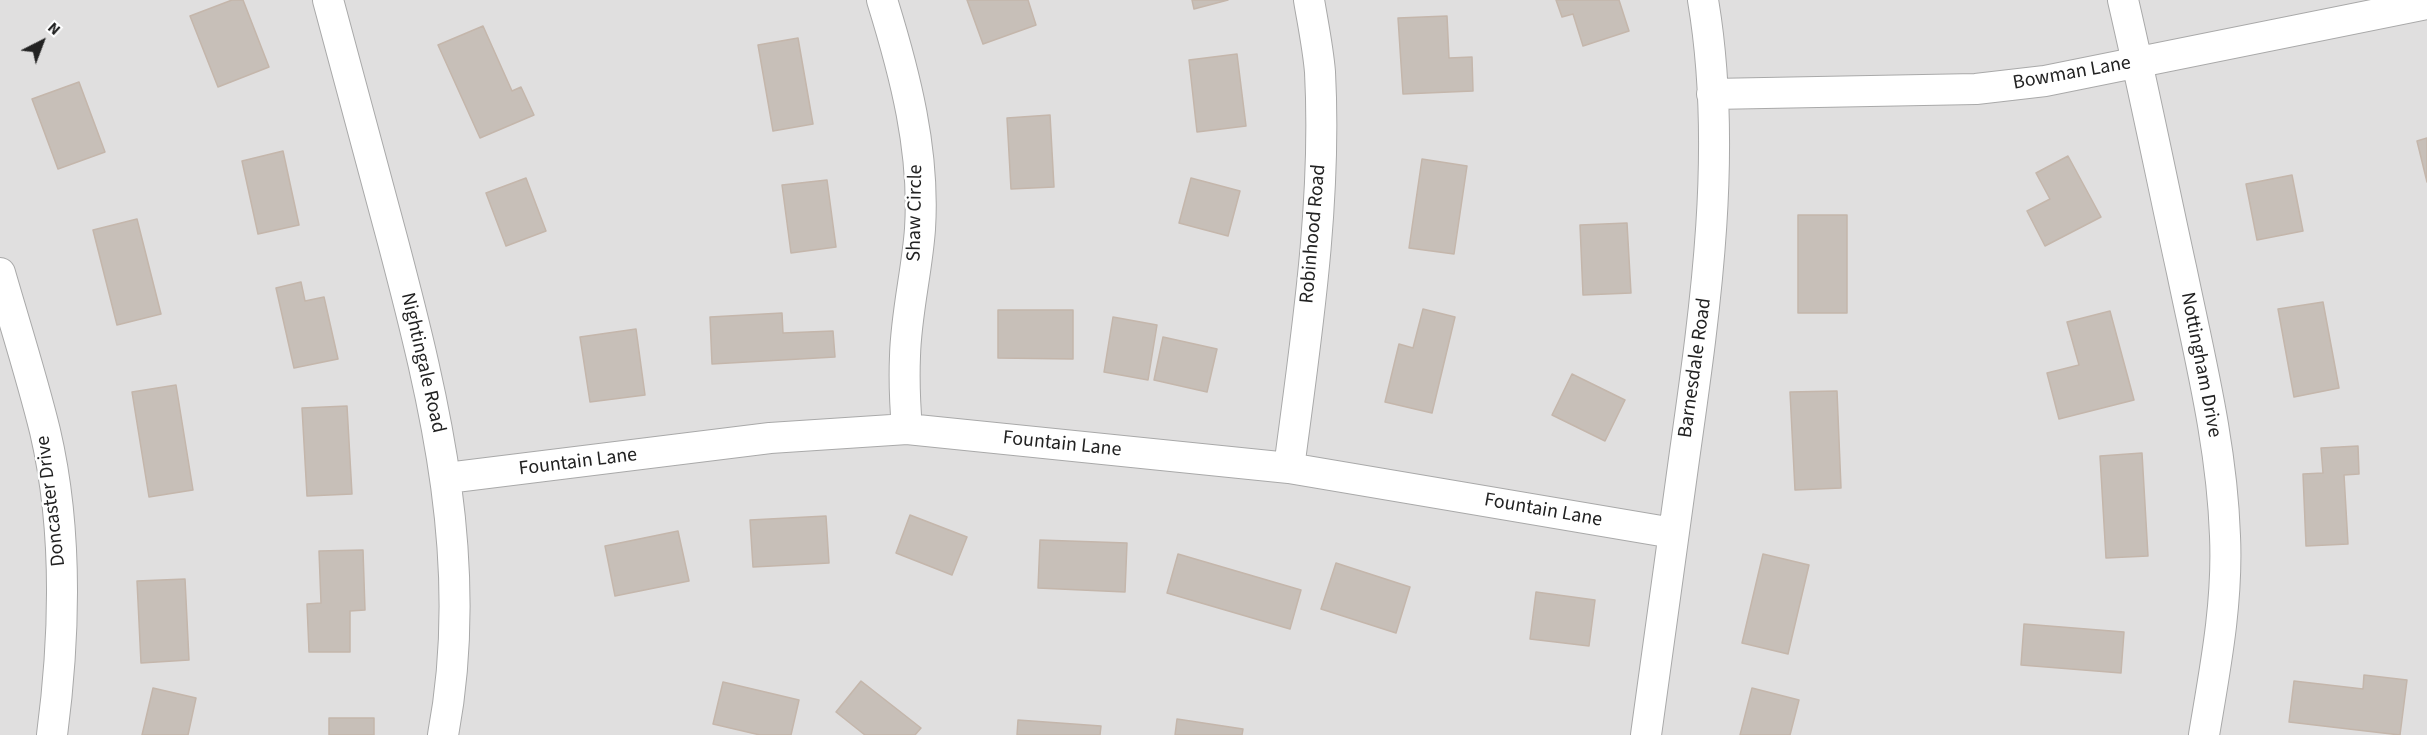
<!DOCTYPE html>
<style>
body{margin:0}
#map{position:relative;width:2427px;height:735px;overflow:hidden;background:#f2efe9;font-family:"Source Sans 3",sans-serif}
canvas{display:block}
.north{position:absolute;left:12px;top:12px;width:60px;height:60px;-webkit-text-stroke:4px #fff;paint-order:stroke;rotate:42deg;font-size:16px;font-weight:700;line-height:24px;text-align:center;color:#222}
.north::after{content:'';display:block;margin:auto;width:21px;height:27px;background:#222;clip-path:polygon(50% 0,100% 100%,50% 72%,0 100%)}
</style>
<div id="map">
<canvas width="2427" height="735"></canvas>
<div class="north">N</div>
</div>
<script>
const context = document.querySelector('canvas').getContext('2d');
context.lineJoin = 'round';
function paint(path, color) { context.fillStyle = color; context.fill(path, 'evenodd'); }
function trace(path, color, width, dash) { context.strokeStyle = color; context.lineWidth = width; context.lineCap = dash ? 'butt' : 'round'; context.setLineDash(dash || []); context.stroke(path); }
function label(font, color, halo, rows, align = 'center') {
  context.font = font + ' "Source Sans 3",sans-serif'; context.lineWidth = 5; context.setLineDash([]); context.textBaseline = 'middle'; context.strokeStyle = halo; context.fillStyle = color; for (const [text, x, y, turn = 0] of rows) {
    context.save(); context.translate(x, y); context.rotate((+turn || 0) * Math.PI / 180); context.textAlign = isNaN(turn) ? turn : align; if (halo) context.strokeText(text, 0, 0); context.fillText(text, 0, 0); context.restore();
  }
}
paint(new Path2D(`
 M0,0H2427V735H0Z`), '#e0dfdf');
const building = new Path2D(`
 M232,0H243L269,67L218,87L190,16Z
 M967,0H1028L1036,25L983,44Z
 M1192,0H1228L1194,9Z
 M1556,0H1619L1629,31L1583,46L1573,14L1562,17Z
 M1447,16L1449,58L1472,57L1473,91L1403,94L1398,18Z
 M483,26L512,91L521,87L534,115L480,138L438,45Z
 M798,38L813,124L773,131L758,45Z
 M1237,54L1246,126L1197,132L1189,60Z
 M79,82L105,152L58,169L32,99Z
 M1050,115L1054,187L1011,189L1007,118Z
 M2427,138V182L2417,141Z
 M283,151L299,225L258,234L242,161Z
 M2068,156L2101,217L2045,246L2027,211L2050,199L2036,173Z
 M1422,159L1467,166L1454,254L1409,248Z
 M2292,175L2303,231L2257,240L2246,184Z
 M526,178L546,231L506,246L486,193Z
 M1191,178L1240,191L1228,236L1179,223Z
 M827,180L836,247L791,253L782,185Z
 M1798,215H1847V313H1798Z
 M137,219L161,314L117,325L93,230Z
 M1627,223L1631,293L1583,295L1580,225Z
 M301,282L305,301L324,297L338,359L294,368L276,288Z
 M2323,302L2339,388L2294,397L2278,309Z
 M1423,309L1455,317L1432,413L1385,402L1399,344L1413,348Z
 M998,310H1073V359L998,358Z
 M2110,311L2134,400L2059,419L2047,373L2079,365L2067,322Z
 M782,313L783,333L833,331L835,357L712,364L710,317Z
 M1113,317L1157,325L1148,380L1104,372Z
 M636,329L645,395L590,402L580,337Z
 M1163,337L1217,349L1207,392L1154,380Z
 M1572,374L1625,400L1605,441L1552,415Z
 M176,385L193,490L149,497L132,392Z
 M1837,391L1841,488L1795,490L1790,392Z
 M347,406L352,494L307,496L302,408Z
 M2358,446L2359,474L2344,475L2348,544L2306,546L2303,474L2323,473L2321,448Z
 M2142,453L2148,556L2106,558L2100,456Z
 M910,515L967,537L952,575L896,553Z
 M826,516L829,563L753,567L750,520Z
 M678,531L689,581L615,596L605,546Z
 M1040,540L1127,543L1125,592L1038,588Z
 M363,550L365,610L350,611V652H309L307,604L321,603L319,551Z
 M1178,554L1301,590L1290,629L1167,593Z
 M1763,554L1809,565L1788,654L1742,643Z
 M1336,563L1410,587L1396,633L1321,609Z
 M185,579L189,660L141,663L137,581Z
 M1536,592L1595,600L1589,646L1530,639Z
 M2024,624L2124,632L2121,673L2021,665Z
 M2364,675L2407,680L2400,735L2289,722L2294,681L2363,689Z
 M861,681L921,728L915,735H865L836,712Z
 M723,682L799,700L791,735H760L713,724Z
 M153,688L196,698L188,735H142Z
 M1752,688L1799,700L1790,735H1740Z
 M329,718H374V735H329Z
 M1177,719L1243,729L1242,735H1175Z
 M1018,720L1101,726L1100,735H1017Z`);
paint(building, '#c7bfb8');
trace(building, '#c4b6ab', 1.5);
const street = new Path2D(`
 M328,0C350,81 371,161 393,242C436,405 475,566 443,735
 M882,0C905,74 925,151 920,229C917,271 906,314 905,356C904,380 905,405 907,429
 M2123,0C2144,90 2162,181 2182,272C2200,359 2222,446 2225,536C2228,603 2215,669 2204,735
 M1712,94L1976,89L2045,81L2427,4
 M0,273C15,325 32,378 45,431C68,529 65,636 52,735
 M1289,468C1306,338 1327,204 1320,72C1318,48 1313,24 1309,0
 M447,478L770,438L907,429L1289,468L1673,533
 M1646,735C1659,641 1672,546 1685,452C1706,304 1728,148 1703,0`);
trace(street, '#a9a9a9', 32);
trace(street, '#fff', 30);
label('20px', '#222', '#fff', [
 ["Bowman Lane",2072,74,-10],
 ["Shaw Circle",916,213,-89],
 ["Robinhood Road",1314,234,-85],
 ["Nightingale Road",422,363,77],
 ["Nottingham Drive",2200,365,79],
 ["Barnesdale Road",1696,368,-82],
 ["Fountain Lane",1062,445,6],
 ["Fountain Lane",578,463,-7],
 ["Doncaster Drive",52,501,-97],
 ["Fountain Lane",1543,511,10]
]);
</script>
